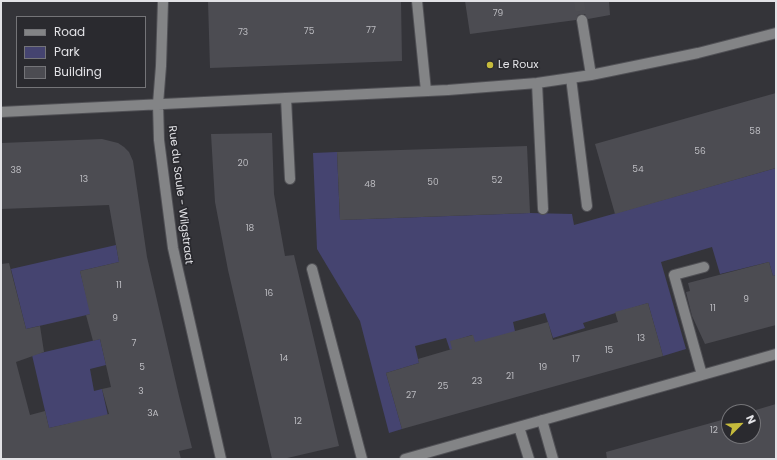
<!DOCTYPE html>
<style>
body{margin:0}
#map{position:relative;width:777px;height:460px;overflow:hidden;background:#343439;font-family:Poppins,sans-serif}
canvas{display:block}
.frame{position:absolute;inset:0;border:2px solid #e2e2e6;pointer-events:none}
.legend{position:absolute;left:16px;top:16px;width:130px;height:72px;box-sizing:border-box;background:#2a2a2f;border:1px solid #747478;margin:0;padding:5px 7px;list-style:none;font-size:12px;color:#e2e2e6}
.legend li{display:flex;align-items:center;gap:8px;height:20px}
.legend b{width:20px;border:1px solid #747478}
.north{position:absolute;left:721px;top:404px;width:40px;height:40px;box-sizing:border-box;background:#2a2a2f;border:1px solid #747478;border-radius:50%;rotate:66deg;font-size:11px;font-weight:700;line-height:16px;text-align:center;color:#e2e2e6}
.north::after{content:'';display:block;margin:auto;width:14px;height:18px;background:#c6bb3c;clip-path:polygon(50% 0,100% 100%,50% 72%,0 100%)}
</style>
<div id="map">
<canvas width="777" height="460"></canvas>
<div class="frame"></div>
<ul class="legend">
<li><b style="height:5px;background:#838486"></b>Road</li>
<li><b style="height:11px;background:#454470"></b>Park</li>
<li><b style="height:11px;background:#4c4c52"></b>Building</li>
</ul>
<div class="north">N</div>
</div>
<script>
const context = document.querySelector('canvas').getContext('2d');
context.lineJoin = 'round';
function paint(path, color) { context.fillStyle = color; context.fill(path, 'evenodd'); }
function trace(path, color, width, dash) { context.strokeStyle = color; context.lineWidth = width; context.lineCap = dash ? 'butt' : 'round'; context.setLineDash(dash || []); context.stroke(path); }
function label(font, color, halo, rows, align = 'center') {
  context.font = font + ' Poppins,sans-serif'; context.lineWidth = 3.5; context.setLineDash([]); context.textBaseline = 'middle'; context.strokeStyle = halo; context.fillStyle = color; for (const [text, x, y, turn = 0] of rows) {
    context.save(); context.translate(x, y); context.rotate((+turn || 0) * Math.PI / 180); context.textAlign = isNaN(turn) ? turn : align; if (halo) context.strokeText(text, 0, 0); context.fillText(text, 0, 0); context.restore();
  }
}
paint(new Path2D(`
 M337,152L340,220L530,213L572,214L574,225L776,168V275L773,276L769,262L720,274L712,247L661,262L686,349L663,356L648,303L583,323L585,328L553,338L545,313L513,322L516,336L475,343L472,335L456,340L458,347L450,350L446,338L415,346L419,363L386,373L402,429L389,433L360,321L317,249L313,153Z
 M116,245L119,262L80,271L91,314L26,329L11,269Z
 M100,339L106,365L90,369L94,391L102,389L112,434L72,423L49,428L32,355Z`), '#454470');
paint(new Path2D(`
 M208,1H401L402,61L210,68Z
 M465,1H609L610,15L588,19L585,14H581L578,15L576,20L470,34Z
 M776,93V168L615,214L595,144Z
 M272,133L274,194L285,256L294,255L339,446L283,459H272L228,270L215,202L211,134Z
 M102,139L118,143L124,147L129,152L133,161L147,257L179,396L192,448L179,451L181,459H1V264L9,263L26,329L40,326L44,352L16,362L30,415L45,411L49,428L109,414L102,389L111,387L100,339L93,341L86,315L90,314L80,271L119,262L109,205L1,209V143Z
 M527,146L530,213L340,220L337,152Z
 M769,262L773,276L776,275V325L705,344L692,316L686,292L690,291L688,283Z
 M648,303L663,356L402,429L386,373L419,363L418,359L452,349L450,341L473,335L475,342L548,322L553,340L618,322L615,312Z
 M776,404V459H607L606,452L729,418V436H753V412H749Z`), '#4c4c52');
trace(new Path2D(`
 M579,1L582,20`), '#4e4e53', 10, [10, 5]);
const minor = new Path2D(`
 M163,1L161,66L158,104L159,140L173,248L221,459
 M417,1L426,91
 M582,20L591,75
 M571,78L587,206
 M537,83L543,209
 M286,98L290,179
 M1,112L448,90L537,83L591,75L698,53L776,33
 M312,269L362,459
 M702,375L674,275L704,267
 M542,420L553,459
 M519,427L529,459
 M405,459L776,354`);
trace(minor, '#505055', 12);
trace(minor, '#838486', 10);
for (const [x, y, r, color] of [
 [490,65,4,"#c6bb3c"]
]) { const dot = new Path2D(); dot.arc(x, y, r, 0, 2 * Math.PI); context.fillStyle = color; context.fill(dot); trace(dot, '#2a2a2f', 1.5); }
label('9px', '#bcbcc1', null, [
 ["79",498,14],
 ["77",371,31],
 ["75",309,32],
 ["73",243,33],
 ["58",755,132],
 ["56",700,152],
 ["20",243,164],
 ["54",638,170],
 ["38",16,171],
 ["13",84,180],
 ["52",497,181],
 ["50",433,183],
 ["48",370,185],
 ["18",250,229],
 ["11",119,286],
 ["16",269,294],
 ["9",746,300],
 ["11",713,309],
 ["9",115,319],
 ["13",641,339],
 ["7",134,344],
 ["15",609,351],
 ["14",284,359],
 ["17",576,360],
 ["5",142,368],
 ["19",543,368],
 ["21",510,377],
 ["23",477,382],
 ["25",443,387],
 ["3",141,392],
 ["27",411,396],
 ["3A",153,414],
 ["12",298,422],
 ["12",714,431]
]);
label('11px', '#e2e2e6', '#2a2a2f', [
 ["Le Roux",498,65]
], 'left');
label('11px', '#e2e2e6', '#2a2a2f', [
 ["Rue du Saule - Wilgstraat",180,195,83]
]);
</script>
